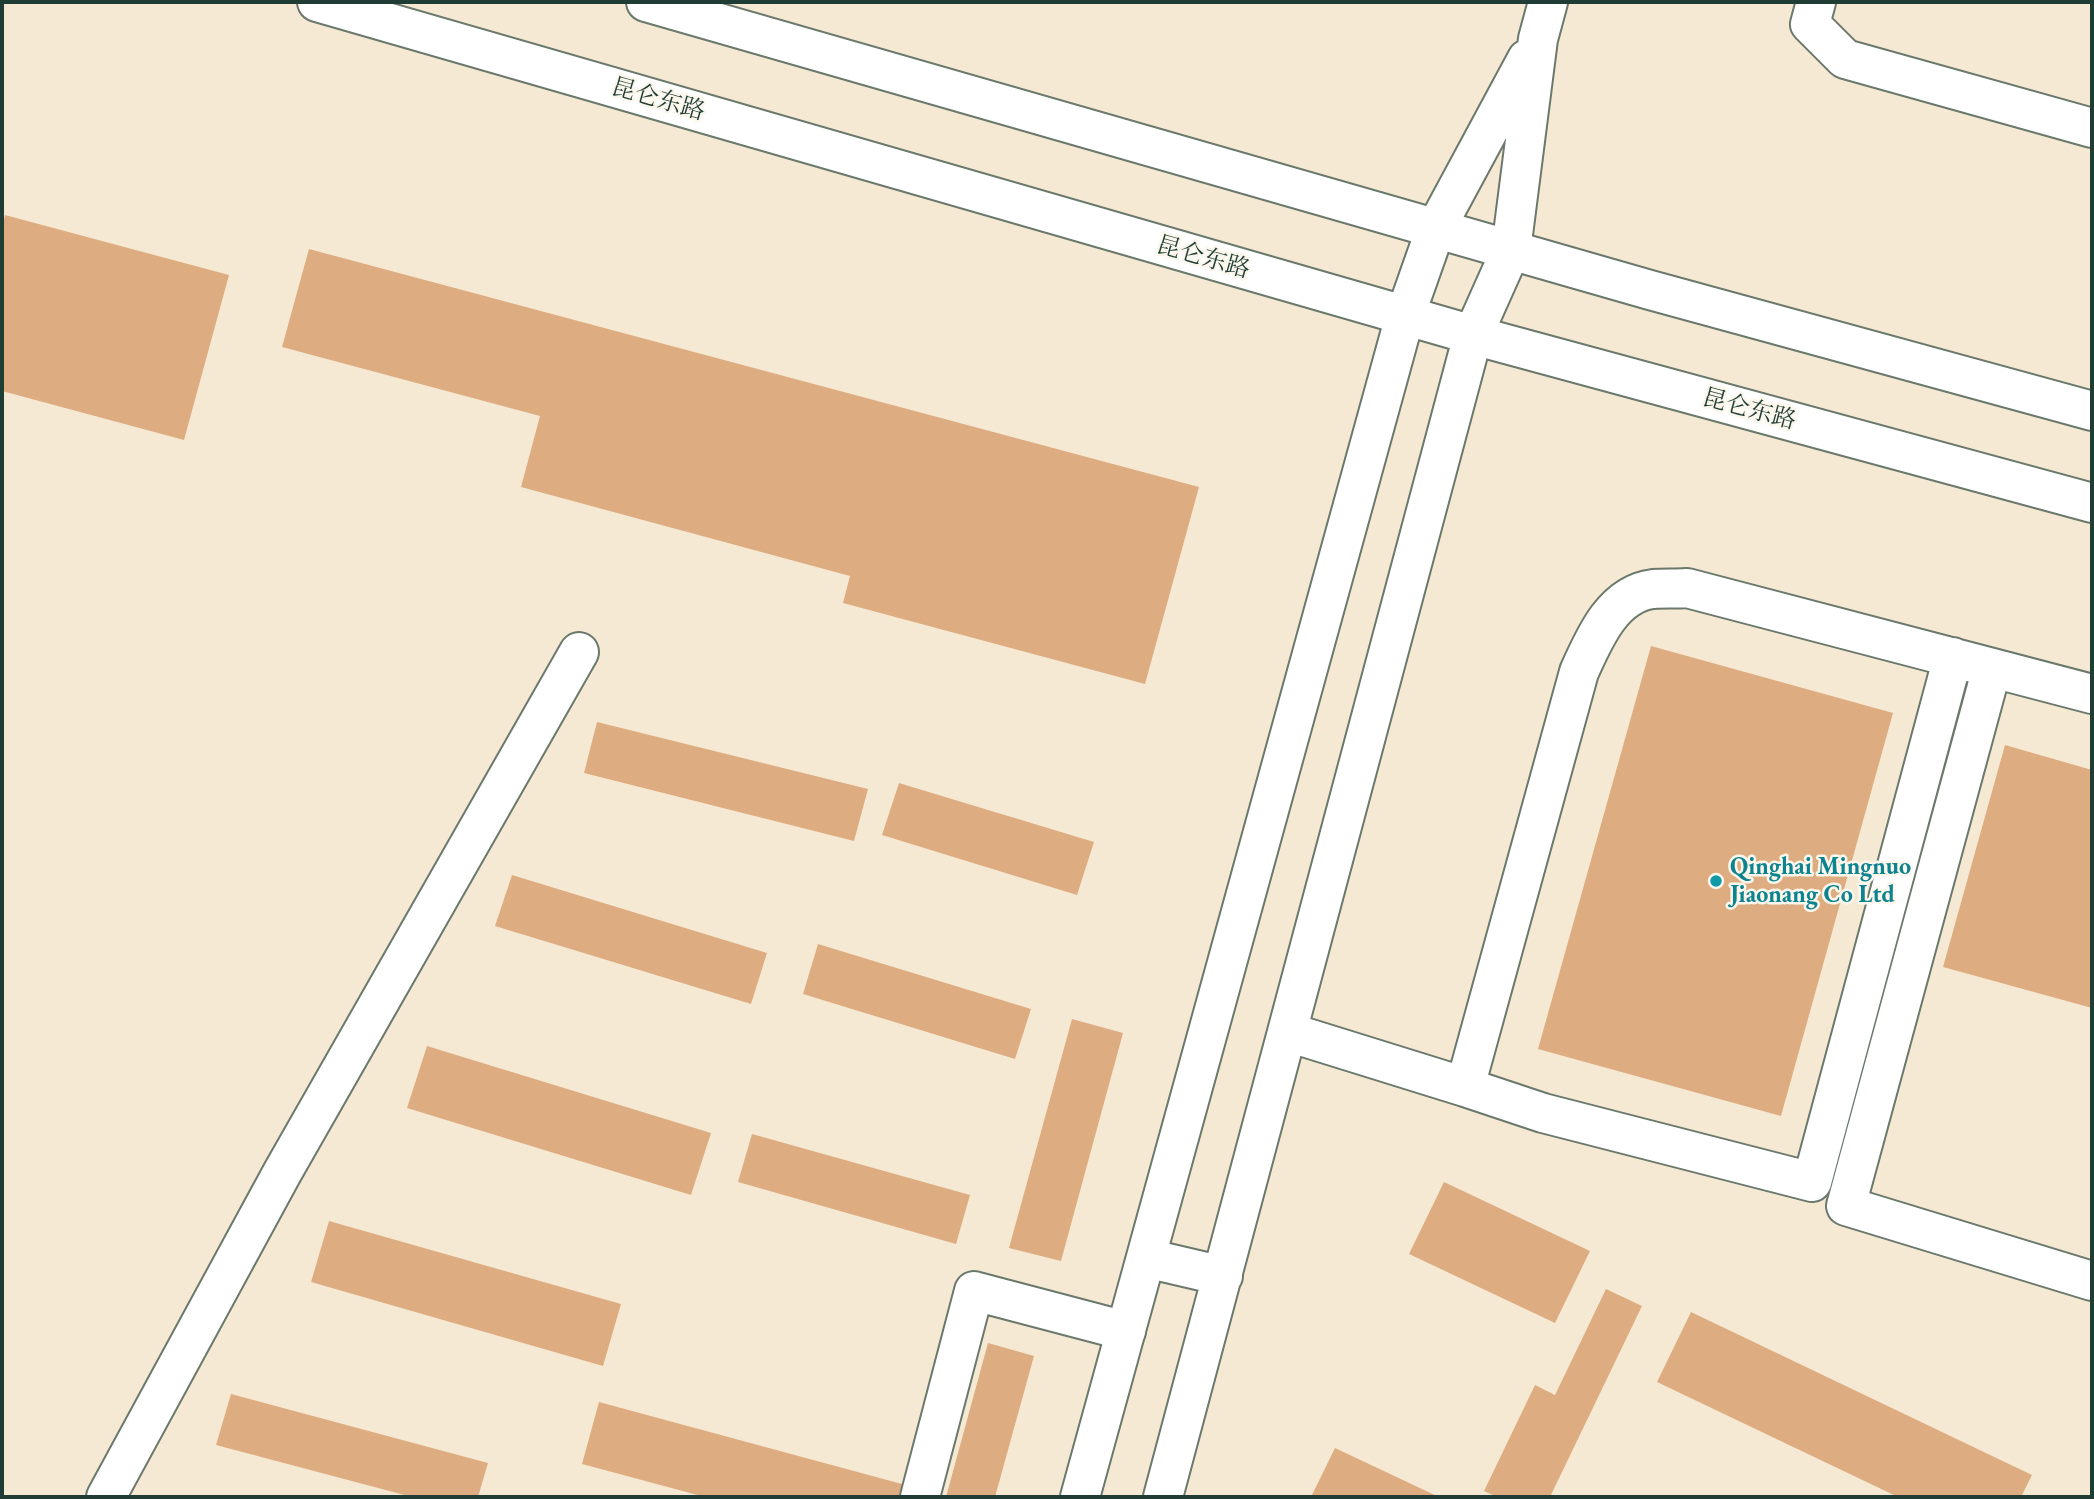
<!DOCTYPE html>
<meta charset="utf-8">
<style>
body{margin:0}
#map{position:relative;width:2094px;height:1499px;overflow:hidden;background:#f6e9d3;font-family:"EB Garamond",serif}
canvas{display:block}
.frame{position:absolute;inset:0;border:4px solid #1f3d34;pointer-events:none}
</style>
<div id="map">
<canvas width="2094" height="1499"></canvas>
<div class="frame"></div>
</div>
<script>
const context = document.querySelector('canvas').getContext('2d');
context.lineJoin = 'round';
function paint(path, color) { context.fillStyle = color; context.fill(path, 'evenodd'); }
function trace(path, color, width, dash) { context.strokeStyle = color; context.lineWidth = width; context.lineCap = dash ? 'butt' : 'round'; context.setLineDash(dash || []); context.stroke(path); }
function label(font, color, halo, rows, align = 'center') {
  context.font = font + ' "EB Garamond","Noto Serif SC",serif'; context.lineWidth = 5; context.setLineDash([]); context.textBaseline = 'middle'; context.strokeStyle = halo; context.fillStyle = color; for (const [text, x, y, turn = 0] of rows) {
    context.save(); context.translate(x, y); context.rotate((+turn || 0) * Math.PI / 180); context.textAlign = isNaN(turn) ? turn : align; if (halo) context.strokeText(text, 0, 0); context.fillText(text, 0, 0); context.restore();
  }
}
paint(new Path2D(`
 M5,215L229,275L184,440L2,391V228Z
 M309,249L1199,487L1145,684L843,603L850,576L521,487L540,416L282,347Z
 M1651,646L1893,713L1781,1116L1538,1049Z
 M597,722L868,789L854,841L584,773Z
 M2005,745L2092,770V1008L1943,967Z
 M899,783L1094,842L1077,895L882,835Z
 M512,875L767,953L751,1004L495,926Z
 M818,944L1031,1009L1015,1059L803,994Z
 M1072,1019L1123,1033L1061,1261L1009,1248Z
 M427,1046L711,1133L691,1195L407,1108Z
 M752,1134L970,1195L956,1244L738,1182Z
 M1444,1182L1590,1251L1555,1323L1409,1254Z
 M329,1221L621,1304L603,1366L311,1282Z
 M1606,1289L1642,1306L1550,1497H1497L1484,1491L1535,1385L1555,1395Z
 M1691,1312L2032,1475L2021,1497H1898L1657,1382Z
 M988,1343L1034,1356L995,1497H946Z
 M231,1394L488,1463L478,1497H412L216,1445Z
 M599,1402L913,1487L911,1497H705L582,1464Z
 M1335,1448L1439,1497H1311Z`), '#ddad81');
const minor = new Path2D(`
 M1816,2L1810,24L1845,59L2092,128
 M1436,228L1527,59
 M1511,250L1538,39L1548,2
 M1992,668L1846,1206L2092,1281
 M1288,1032L1465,1087L1579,672C1594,639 1612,594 1653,589C1664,588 1676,589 1687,588L2092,694
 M1465,1087L1543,1113L1812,1182L1953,657
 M106,1497L282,1173L579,652
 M920,1497L974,1291L1126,1331`);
const major = new Path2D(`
 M1146,1258L1223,1276
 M1080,1497L1405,316L1436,228
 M1163,1497L1473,335L1511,250`);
const highway = new Path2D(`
 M317,2L1473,335L2092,503
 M646,2L1650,290L2092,411`);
trace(minor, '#6a796c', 42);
trace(major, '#6a796c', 42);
trace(highway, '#6a796c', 42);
trace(minor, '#fff', 38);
trace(major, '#fff', 38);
trace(highway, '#fff', 38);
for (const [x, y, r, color] of [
 [1716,881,7,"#0f9aa8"]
]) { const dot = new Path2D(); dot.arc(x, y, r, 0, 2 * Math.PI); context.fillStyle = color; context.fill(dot); trace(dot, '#fbf7ec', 2.5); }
label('24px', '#1f3d34', '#fbf7ec', [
 ["昆仑东路",658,100,16],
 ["昆仑东路",1203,258,16],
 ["昆仑东路",1749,410,15]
]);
label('bold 24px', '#0d838f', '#fbf7ec', [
 ["Qinghai Mingnuo",1730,867],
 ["Jiaonang Co Ltd",1730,895]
], 'left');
</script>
